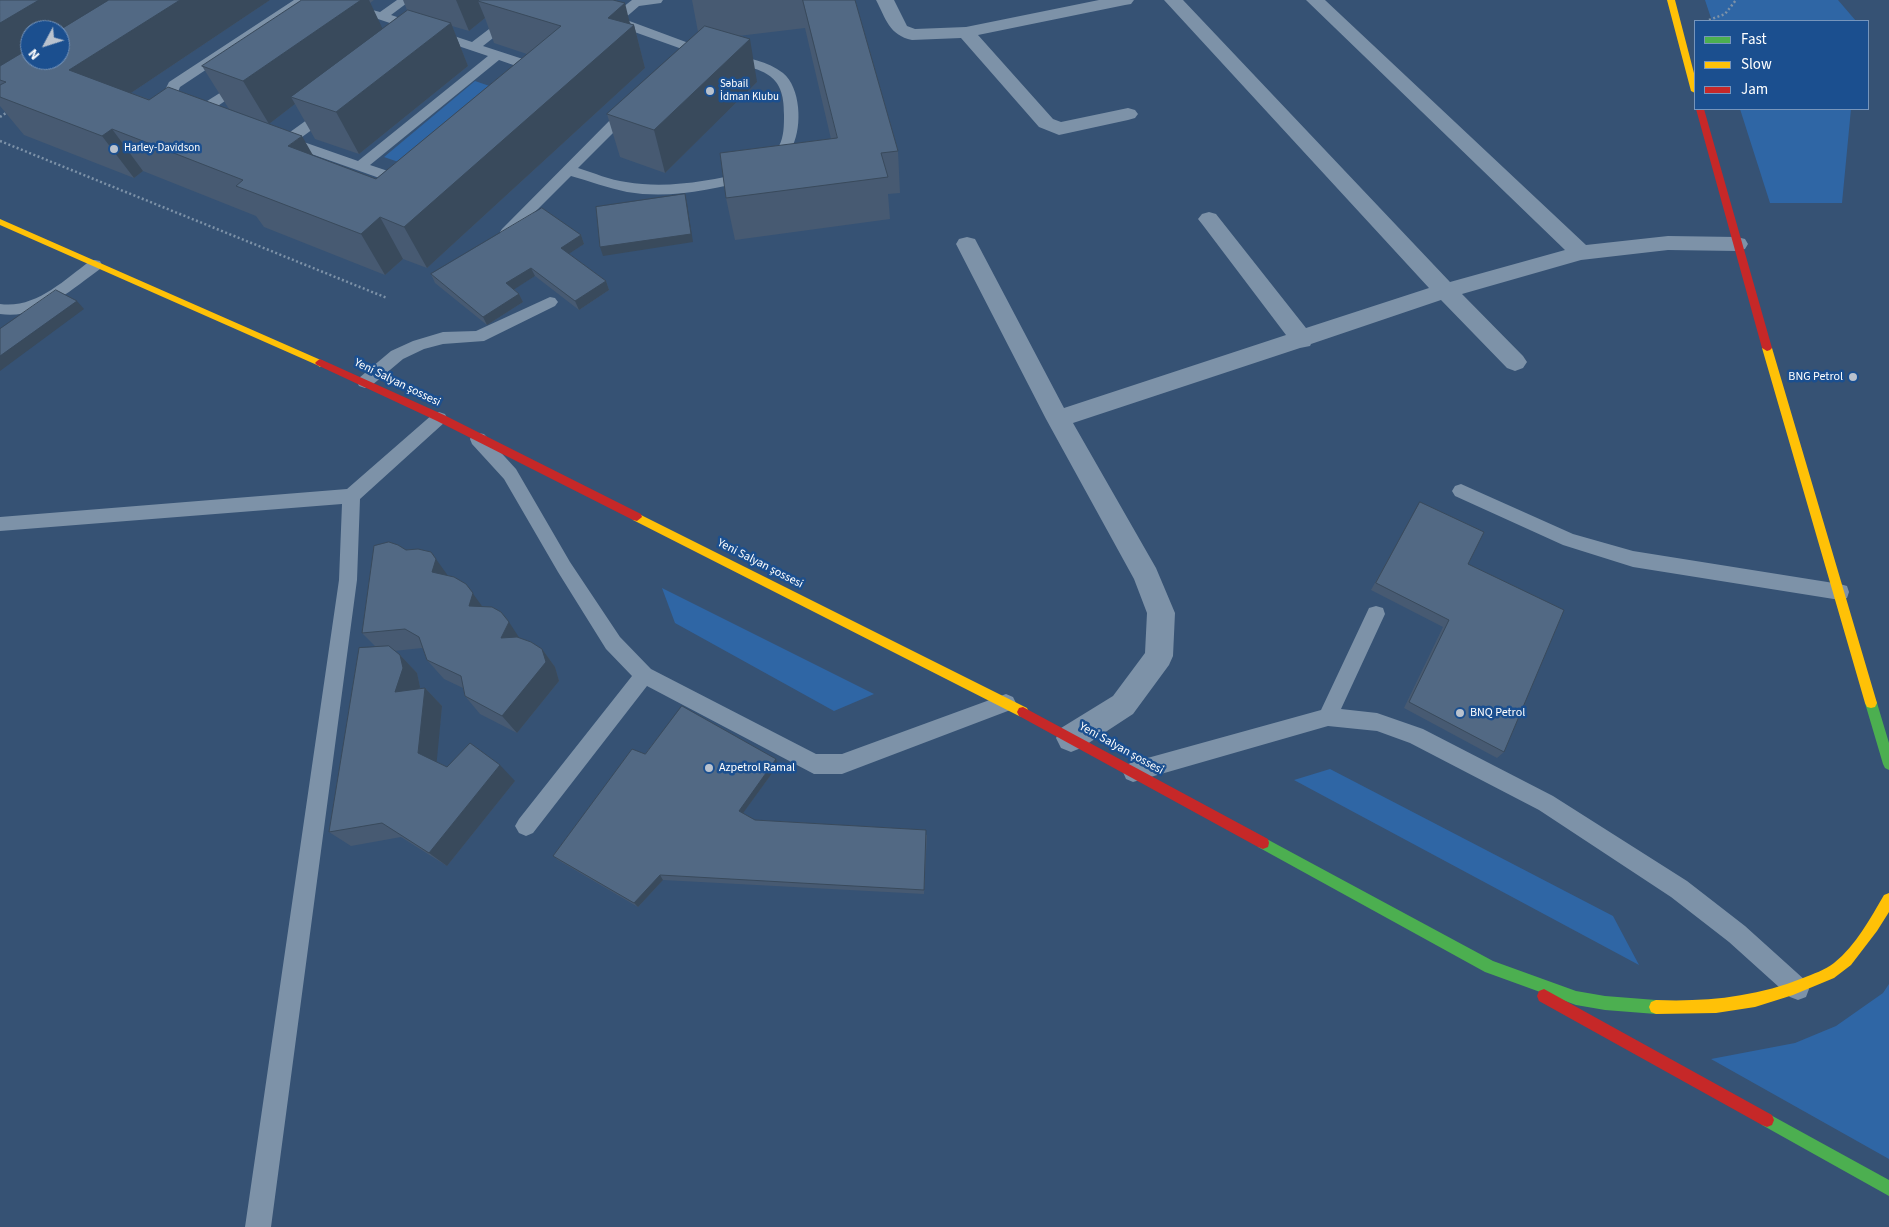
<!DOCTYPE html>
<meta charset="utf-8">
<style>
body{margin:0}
#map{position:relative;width:1889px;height:1227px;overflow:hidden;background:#365274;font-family:"Source Sans 3",sans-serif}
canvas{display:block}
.legend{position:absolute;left:1694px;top:20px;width:175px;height:90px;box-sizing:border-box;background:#1b4f8f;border:1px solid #7695bc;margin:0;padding:6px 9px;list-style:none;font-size:15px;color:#fff}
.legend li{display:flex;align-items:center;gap:10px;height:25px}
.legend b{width:25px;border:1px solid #7695bc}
.north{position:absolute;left:20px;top:20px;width:50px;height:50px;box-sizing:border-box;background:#1b4f8f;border:1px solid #7695bc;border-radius:50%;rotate:230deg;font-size:14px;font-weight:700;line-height:20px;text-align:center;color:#fff}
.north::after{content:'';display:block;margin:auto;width:18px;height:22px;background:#b9c2ce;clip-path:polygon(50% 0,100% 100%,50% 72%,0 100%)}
</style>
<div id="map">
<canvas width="1889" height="1227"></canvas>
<ul class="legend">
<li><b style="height:6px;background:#4caf50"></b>Fast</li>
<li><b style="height:6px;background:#ffc107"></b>Slow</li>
<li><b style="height:6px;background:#c62828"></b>Jam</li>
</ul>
<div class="north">N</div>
</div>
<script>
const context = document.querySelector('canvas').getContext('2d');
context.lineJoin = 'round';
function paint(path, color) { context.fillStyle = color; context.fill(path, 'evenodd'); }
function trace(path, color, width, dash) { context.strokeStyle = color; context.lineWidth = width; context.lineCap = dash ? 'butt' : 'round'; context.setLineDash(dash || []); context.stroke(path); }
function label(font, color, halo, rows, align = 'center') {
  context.font = font + ' "Source Sans 3",sans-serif'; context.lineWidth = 5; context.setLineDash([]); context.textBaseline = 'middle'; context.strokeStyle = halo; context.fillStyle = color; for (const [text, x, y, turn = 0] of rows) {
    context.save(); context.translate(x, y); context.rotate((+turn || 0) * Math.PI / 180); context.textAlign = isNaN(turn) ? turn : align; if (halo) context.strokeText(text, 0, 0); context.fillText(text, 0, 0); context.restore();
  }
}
paint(new Path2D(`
 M1705,0H1838L1856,21H1712Z
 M475,81L504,91L413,167L384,157Z
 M1740,109H1851L1842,203H1770Z
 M662,588L874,694L834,711L675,623Z
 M1330,769L1613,916L1639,965L1294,780Z
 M1889,984V1159L1711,1059L1795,1043L1836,1026L1883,993Z`), '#2f66a5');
trace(new Path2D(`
 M1709,20L1725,14L1736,0
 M0,117L9,111
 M0,141L387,298`), '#7d92a8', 2.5, [2, 2.5]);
paint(new Path2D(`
 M294,0H335L380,12L397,0H411L391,15L472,42L527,0H541L483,46L529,61L537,70L538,79L532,83L527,82L525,71L519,67L499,60L370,165L391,172H412L414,175L412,178L390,181L385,180L283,144L279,140L322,109H332L334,112L332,115L298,140L358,161L488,56L378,19L316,2L302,6L180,87L178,92L180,98L192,102L194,105L192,108L187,109L170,104L164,92L169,82Z
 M632,0H663L661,3L639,6L624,19L694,45L696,48C692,54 685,63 677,65L671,61L682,49L601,20L599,17L605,13L613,15Z
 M729,54C747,58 768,61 783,73C801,88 802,126 793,145C789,154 781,159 775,165H765L763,162C767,156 775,152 779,146C784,137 784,125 784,115C785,71 761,70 725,61L723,58Z
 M242,79L247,80L248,83L247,86L206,114H196L194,111L196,108Z
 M629,105L634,106L636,109L634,112L578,168C594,173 610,180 626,182C667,189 708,181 748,172L753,173L755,176L753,179C712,190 669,199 627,192C608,188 589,181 571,176L512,235H502L500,232L502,229L624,106Z
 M95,260L100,261L102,265L100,269C71,290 39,320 0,314V304C35,309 63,281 90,261Z
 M550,297L555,298L558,302L555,306L484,341L443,344L424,349L403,359L371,386L365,388L359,386L357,382L359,378L391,351L413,341L443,332L476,331Z
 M439,412L445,414L447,418L445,422L360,499L357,580L271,1227H245L339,580L342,504L0,531V517L347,489L433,414Z
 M478,433L484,434L516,469L570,562L620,637L651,669L816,754H842L1006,694L1013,697L1016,703L1013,709L842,774H814L647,686L533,833L526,836L519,833L515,826L519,819L632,676L606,649L558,572L504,479L472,444L470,439L472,434Z
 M1461,484L1573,534L1633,551L1840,584L1847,586L1849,592L1847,598L1840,600L1633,567L1563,545L1455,496L1452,491L1455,486Z
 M1376,606L1383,608L1385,614L1341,709L1377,713L1423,729L1553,796L1687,881L1745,926L1806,981L1809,989L1806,997L1798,1000L1790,997L1729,942L1671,897L1539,810L1410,743L1377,731L1328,726L1133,782L1126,779L1123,772L1126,765L1133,762L1321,710L1369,608Z`), '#7d92a8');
paint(new Path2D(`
 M876,0H894L907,26L915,29L966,27L1099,0H1134L1131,4L1125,5L978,35L1053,119L1061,122L1128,108L1135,110L1138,114L1135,118L1128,120L1059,135L1039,127L961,38L912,40C889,35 886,19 876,0Z
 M1164,0H1183L1450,282L1565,250L1306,0H1325L1586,245L1668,236L1737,237L1745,239L1748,244L1745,249L1737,251L1668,250L1581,260L1462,294L1523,356L1527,362L1523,368L1515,371L1507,368L1441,300L1311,344L1310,346L1300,348L1073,423L1156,568L1175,613L1173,656L1169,665L1133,714L1081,748L1071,752L1061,748L1056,738L1061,728L1113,696L1145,653L1147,613L1134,579L1046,419L956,244L959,239L967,237L975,239L1064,408L1286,335L1202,224L1198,219L1202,214L1209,212L1216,214L1306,328L1429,288Z`), '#7d92a8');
paint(new Path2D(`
 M1871,698L1875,699L1877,703L1889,743V770L1885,768L1883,764L1865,703L1867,699Z
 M1263,837L1493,961L1576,991L1605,996L1656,1000L1661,1002L1663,1007L1661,1012L1656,1014L1605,1010L1576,1005L1485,972L1258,847L1257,843L1258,839Z
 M1767,1113L1889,1180V1196L1762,1125L1760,1120L1762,1115Z`), '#4caf50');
paint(new Path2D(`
 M1667,0H1675L1695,77V93L1691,91Z
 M0,219L323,361L325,363L320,367L317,365L0,225Z
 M1767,345L1772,348L1877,703L1875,707L1871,708L1867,707L1865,703L1762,348Z
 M637,513L1027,708L1029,712L1027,716L1023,717L1019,716L633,520L632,517L633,514Z
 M1889,893V912L1877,931L1851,965L1834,978L1793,995L1755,1007L1716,1013L1656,1014L1651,1012L1649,1007L1651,1002L1656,1000C1706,1002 1756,997 1803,978C1813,974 1825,970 1834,963C1856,945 1870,919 1884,895Z`), '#ffc107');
paint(new Path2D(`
 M1696,109H1704L1772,348L1770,350L1767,351L1762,348Z
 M320,359L444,415L641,514L642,517L637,521L633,520L437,421L317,365L315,363L317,361Z
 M1023,707L1268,839L1269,843L1268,847L1263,849L1258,847L1019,716L1017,712L1019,708Z
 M1544,989L1772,1115L1774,1120L1772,1125L1767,1127L1762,1125L1539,1001L1537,996L1539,991Z`), '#c62828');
paint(new Path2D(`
 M0,0H270L131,93L313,156L376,179L527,54L494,43L485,18L469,31L452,26L468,66L359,154L315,139L295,104L269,124L229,109L202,66L302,0H374L370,3L382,29L407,10L403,0H613L631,24L634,25L645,68L427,268L403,259L385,275L264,227L256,216L143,171L134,178L24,135L0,106Z
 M692,0H855L898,151L900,193L888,194L890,219L735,240L726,198L831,139L805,28L738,36L757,82L665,173L620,157L607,114L698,32Z
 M581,235L584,244L568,254L606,281L609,290L579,310L535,276L514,289L519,294L523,302L487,325L435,283L431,274Z
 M1420,502L1468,564L1504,752L1497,758L1404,708L1443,627L1371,590Z
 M406,550L449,576L483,607L501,612L519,638L542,649L555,667L559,681L517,733L480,714L465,696L463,688L444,679L427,660L424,649L422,648L394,651L400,655L417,673L420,687V689L425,688L442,706L436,762L447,767L515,781L447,866L401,837L351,846L329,832L376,647L362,633Z
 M645,754L776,759L778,765L743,813L755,820L927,835L924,894L663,880L638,907L558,860L553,856Z`), '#475a72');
paint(new Path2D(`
 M39,0H139L60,30H30V60L0,80V23Z
 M180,0H270L101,113L69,70Z
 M361,0H369L387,38L291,97L295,104L269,124L243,81Z
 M456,0H500L478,1L485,18L469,31Z
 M625,3L631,28L634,25L645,68L427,268L404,227L608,18Z
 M451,23L468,66L359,154L336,112Z
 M750,39L757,82L665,173L654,130Z
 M112,129L143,171L134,178L102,136Z
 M302,136L326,178L288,146Z
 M685,194L687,203L693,242L603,256L600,247Z
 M380,217L403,259L385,275L361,234Z
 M581,235L584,244L564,257L561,248Z
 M531,268L535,276L510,292L506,283Z
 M606,281L609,290L579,310L575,301Z
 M519,294L523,302L487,325L483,317Z
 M77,301L84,309L0,371V356Z
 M431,552L451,580L432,572Z
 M466,584L487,613L469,606Z
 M509,622L522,642L501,638Z
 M542,649L555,667L559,681L517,733L502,716Z
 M400,655L417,673L420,687L413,710L395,692Z
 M425,688L442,706L436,769L418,753Z
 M776,759L778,765L741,816L739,811Z
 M500,765L515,781L447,866L429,853Z
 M660,875L663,880L638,907L634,903Z`), '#394a5c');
const building = new Path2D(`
 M0,0H39L0,23Z
 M109,0H180L69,70L149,100L168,87L302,136L288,146L376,179L561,26L478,1L479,0H613L625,3L608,18L634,25L404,227L380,217L361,234L236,186L243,180L112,129L102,136L0,97V85L6,82L0,80V66L30,48V60H60V30Z
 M302,0H361L243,81L202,66Z
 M803,0H855L898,151L881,153L888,177L726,198L720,153L837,138Z
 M408,10L451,23L336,112L291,97Z
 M705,26L750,39L654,130L607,114Z
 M685,194L691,234L600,247L596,207Z
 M542,208L581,235L561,248L606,281L575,301L531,268L506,283L519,294L483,317L431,274Z
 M56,290L77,301L0,356V329Z
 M1420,502L1484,532L1468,564L1564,610L1504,752L1409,702L1449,620L1376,583Z
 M389,542L398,545L406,550L418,549L431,552L436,559L432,572L454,577L466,584L473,593L469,606L492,607L501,612L509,622L501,638L517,637L531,642L542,649L546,662L502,716L465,696L461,676L427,660L419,637L405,629L362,633L374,546Z
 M389,646L400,655L403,668L395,692L425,688L418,753L447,767L470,743L500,765L429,853L382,823L329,832L359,648Z
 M682,706L776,759L739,811L755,820L926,830L924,890L660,875L634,903L553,856L632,749L645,754Z`);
paint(building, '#526984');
trace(building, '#394a5c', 1);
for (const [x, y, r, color] of [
 [710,91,5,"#b9c2ce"],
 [114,149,5,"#b9c2ce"],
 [1853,377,5,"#b9c2ce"],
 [1460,713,5,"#b9c2ce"],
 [709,768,5,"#b9c2ce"]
]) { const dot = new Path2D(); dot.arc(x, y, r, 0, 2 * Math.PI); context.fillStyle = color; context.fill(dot); trace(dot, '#1b4f8f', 2); }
label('11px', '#fff', '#1b4f8f', [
 ["Səbail",720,85],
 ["İdman Klubu",720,98],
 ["Harley-Davidson",124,149]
], 'left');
label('12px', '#fff', '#1b4f8f', [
 ["BNG Petrol",1843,377,"right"],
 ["BNQ Petrol",1470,713],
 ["Azpetrol Ramal",719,768]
], 'left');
label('12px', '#fff', '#1b4f8f', [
 ["Yeni Salyan şossesi",397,383,26],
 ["Yeni Salyan şossesi",760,564,27],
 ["Yeni Salyan şossesi",1121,749,29]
]);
</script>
